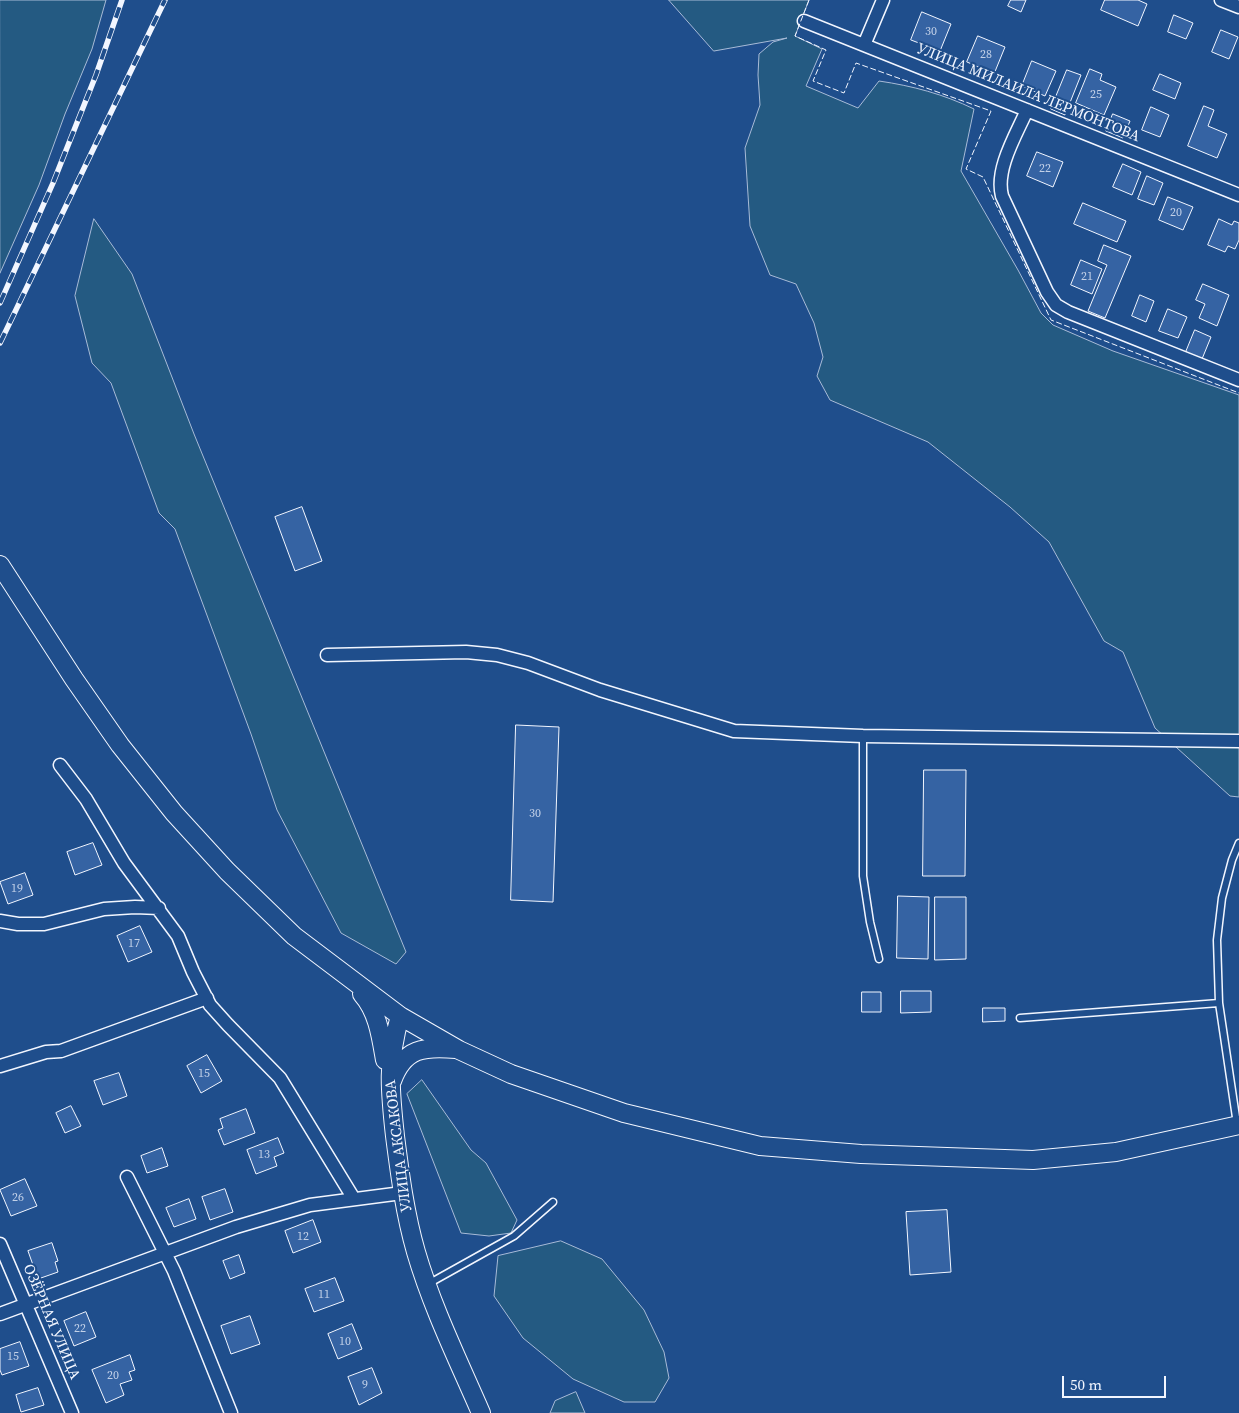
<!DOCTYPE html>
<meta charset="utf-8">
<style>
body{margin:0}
#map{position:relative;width:1239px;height:1413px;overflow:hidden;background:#1f4e8c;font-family:"Source Serif 4",serif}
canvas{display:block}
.scale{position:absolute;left:1062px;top:1376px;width:104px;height:22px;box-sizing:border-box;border:2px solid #f2f6ff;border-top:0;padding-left:6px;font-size:15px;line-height:18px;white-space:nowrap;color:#f2f6ff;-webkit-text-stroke:4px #1f4e8c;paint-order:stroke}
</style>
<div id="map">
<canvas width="1239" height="1413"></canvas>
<div class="scale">50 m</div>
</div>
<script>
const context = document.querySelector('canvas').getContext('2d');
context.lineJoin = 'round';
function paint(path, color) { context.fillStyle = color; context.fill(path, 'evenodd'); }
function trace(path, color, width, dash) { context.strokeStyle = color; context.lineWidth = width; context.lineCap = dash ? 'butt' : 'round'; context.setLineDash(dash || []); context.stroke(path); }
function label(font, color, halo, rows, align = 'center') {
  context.font = font + ' "Source Serif 4",serif'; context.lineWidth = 4; context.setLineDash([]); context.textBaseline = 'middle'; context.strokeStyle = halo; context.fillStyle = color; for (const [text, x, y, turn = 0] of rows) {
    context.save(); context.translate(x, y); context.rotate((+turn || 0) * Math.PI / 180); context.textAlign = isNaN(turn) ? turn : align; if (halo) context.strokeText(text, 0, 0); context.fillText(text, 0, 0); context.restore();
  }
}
const green = new Path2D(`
 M0,0H106L92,49L65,114L39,185L0,273Z
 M669,0H809L795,36L822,49L806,86L858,108L879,81C913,86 943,94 974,109L961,171L1018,270L1041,313L1053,325L1113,351L1239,395V797L1230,796L1155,728L1123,652L1104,641L1049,542L1010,507L928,442L830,400L817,376L823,357L814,323L796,284L770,275L750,226L745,148L760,105L758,75L759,54L773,42L787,38L714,51Z
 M94,219L132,274L194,434L406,952L396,964L341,933L277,810L251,734L175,529L159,513L111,383L92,363L75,296Z
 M422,1080L471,1150L486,1163L517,1220L511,1233L489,1236L461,1233L407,1094Z
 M561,1241L602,1259L644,1310L664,1352L669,1378L655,1402H624L573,1379L523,1338L494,1296L498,1256Z
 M576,1392L585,1413H550L555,1401Z`);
paint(green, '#245a82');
trace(green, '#a8bbd7', 1);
const building = new Path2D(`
 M1011,0H1026L1021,12L1008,6Z
 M1105,0H1138L1147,4L1138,26L1101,10Z
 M922,12L951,24L940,51L911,40Z
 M1174,15L1193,23L1186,39L1168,32Z
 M1221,30L1238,37L1229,59L1212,52Z
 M978,36L1005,47L994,74L967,62Z
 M1032,61L1056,71L1045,96L1022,86Z
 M1090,69L1102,74L1100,80L1116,87L1104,115L1076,103Z
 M1067,70L1081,75L1065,115L1051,109Z
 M1160,74L1181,83L1175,99L1153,90Z
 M1204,106L1214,110L1208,126L1227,134L1217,158L1188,146Z
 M1151,107L1169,115L1160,137L1142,130Z
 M1113,114L1130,121L1123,138L1106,131Z
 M1037,152L1063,162L1053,187L1027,176Z
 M1123,164L1141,172L1132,195L1113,187Z
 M1147,176L1163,183L1154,205L1138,199Z
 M1168,197L1193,207L1183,230L1159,220Z
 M1083,203L1126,221L1117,242L1074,224Z
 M1219,219L1232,225L1234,221L1239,223V240L1235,249L1228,246L1225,252L1208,245Z
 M1104,245L1131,256L1105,318L1088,311L1107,265L1098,261Z
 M1081,260L1102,269L1092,294L1071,285Z
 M1203,284L1229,295L1217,326L1199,318L1205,304L1196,300Z
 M1140,295L1154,301L1146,322L1132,316Z
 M1168,309L1187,317L1178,338L1159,331Z
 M1195,330L1211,337L1202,359L1186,352Z
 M302,507L322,561L295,571L275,517Z
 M516,725L559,727L553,902L511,900Z
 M924,770H966L965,876H923Z
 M93,843L102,865L75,875L67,852Z
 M25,873L33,895L8,904L0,882Z
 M898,896L929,897L928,959L897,958Z
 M935,897H966V959L935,960Z
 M140,926L152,952L128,962L117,936Z
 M901,991H931V1012L901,1013Z
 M862,992H881V1012H862Z
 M983,1008H1005V1021L983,1022Z
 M207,1055L222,1081L201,1093L187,1066Z
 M119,1073L127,1096L103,1105L94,1081Z
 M71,1106L81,1126L65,1133L56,1113Z
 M246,1109L255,1133L224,1145L218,1130L223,1128L220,1119Z
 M278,1138L284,1153L274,1157L277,1166L256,1174L247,1150Z
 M162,1148L168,1166L147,1173L141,1156Z
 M25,1179L37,1206L11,1216L0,1190Z
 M225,1189L233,1212L210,1220L202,1197Z
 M189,1199L196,1219L174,1227L166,1208Z
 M947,1210L951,1272L910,1275L906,1212Z
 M313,1220L321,1242L293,1253L285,1231Z
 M52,1243L58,1261L55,1262L58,1272L38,1279L28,1251Z
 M239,1255L245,1273L230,1279L223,1261Z
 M335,1278L344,1301L314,1312L305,1289Z
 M86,1312L96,1337L74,1346L64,1321Z
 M250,1316L260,1344L231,1354L221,1326Z
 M352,1324L362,1349L338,1359L328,1334Z
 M20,1342L29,1366L2,1375L0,1370V1349Z
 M130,1355L135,1370L129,1372L132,1380L120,1384L124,1395L106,1403L92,1370Z
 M372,1368L382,1393L359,1405L348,1377Z
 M38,1388L44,1405L21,1412L16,1395Z`);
paint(building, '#3563a3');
trace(building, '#f2f6ff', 1);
const lane = new Path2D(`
 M863,736V876L870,922L879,959
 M1020,1018L1219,1003
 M1237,1124L1219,1003L1217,940L1222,898L1232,860L1239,843
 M428,1284L514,1236L553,1202`);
const street = new Path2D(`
 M1221,0L1239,7
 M804,21L1239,195
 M864,45L883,0
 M1027,110C1016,135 995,169 1002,196L1047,292L1056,305L1068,312L1239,380
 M327,655L466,652L497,655L528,663L600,690L734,731L863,736L1239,741
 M60,765L86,799L124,863L178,936L193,972L210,1005L228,1025L280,1078L354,1199
 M0,921L18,924H44L104,909L135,907L159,908
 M0,1066L46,1052L61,1051L207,998
 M127,1177L174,1271L231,1413
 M0,1244L72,1413
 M0,1314L236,1227L310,1205L402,1193`);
const secondary = new Path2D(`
 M0,565L74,679L120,745L174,813L227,871L294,936L400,1016L459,1050L511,1074L624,1113L760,1146L861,1154L1033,1160L1116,1152L1239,1125
 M362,994C378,1012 381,1037 385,1060
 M400,1016C387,1061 390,1091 395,1136C400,1175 405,1214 416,1252C432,1307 458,1360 481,1413
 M392,1081C404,1048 424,1046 456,1049`);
trace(lane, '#f2f6ff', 9);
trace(street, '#f2f6ff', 15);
trace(secondary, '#f2f6ff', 20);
trace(lane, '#1f4e8c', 6);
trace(street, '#1f4e8c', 12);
trace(secondary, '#1f4e8c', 18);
const rail = new Path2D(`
 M0,303L53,183L96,75L122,0
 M0,343L165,0`);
trace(rail, '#f2f6ff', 5.5);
trace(rail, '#1f4e8c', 4, [11]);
trace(new Path2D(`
 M809,0L795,36L826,50L813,81L844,93L856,63L991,111L966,169L983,177L1051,320L1239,393`), '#f2f6ff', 1, [6, 2.5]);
label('12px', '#c3d1e8', null, [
 ["30",931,32],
 ["28",986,55],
 ["25",1096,95],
 ["22",1045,169],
 ["20",1176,213],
 ["21",1087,277],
 ["30",535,814],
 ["19",17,889],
 ["17",134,944],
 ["15",204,1074],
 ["13",264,1155],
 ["26",18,1198],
 ["12",303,1237],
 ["11",324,1295],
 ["22",80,1329],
 ["10",345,1342],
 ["15",13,1357],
 ["20",113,1376],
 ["9",365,1385]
]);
label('15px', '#f2f6ff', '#1f4e8c', [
 ["УЛИЦА МИЛАИЛА ЛЕРМОНТОВА",1028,93,22],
 ["УЛИЦА АКСАКОВА",399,1146,-97],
 ["ОЗЁРНАЯ УЛИЦА",51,1322,67]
]);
</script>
